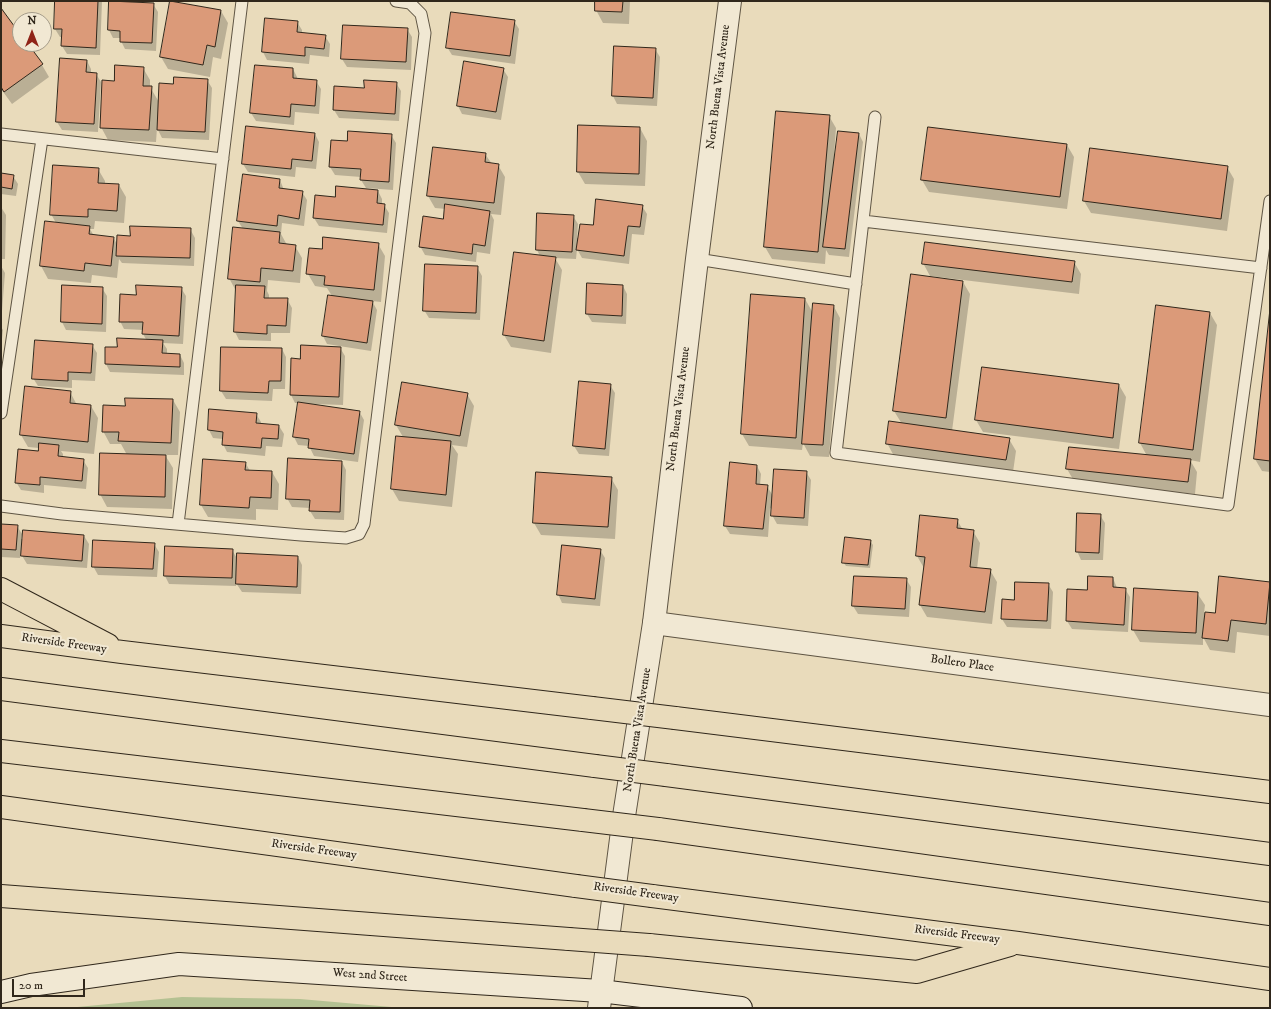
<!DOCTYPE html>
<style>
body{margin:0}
#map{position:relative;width:1271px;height:1009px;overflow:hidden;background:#e9dbbb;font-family:"IM FELL DW Pica",serif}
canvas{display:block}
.frame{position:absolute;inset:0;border:2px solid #30271b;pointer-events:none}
.north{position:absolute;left:12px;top:12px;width:40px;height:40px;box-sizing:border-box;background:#f1e8d3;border:1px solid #a49b89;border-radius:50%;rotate:0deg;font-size:11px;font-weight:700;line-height:16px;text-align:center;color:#30271b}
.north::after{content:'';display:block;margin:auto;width:14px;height:18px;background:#8f2418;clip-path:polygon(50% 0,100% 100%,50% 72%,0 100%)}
.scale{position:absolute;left:12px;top:979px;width:73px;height:18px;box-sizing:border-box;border:2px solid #30271b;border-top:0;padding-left:5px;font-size:12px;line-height:14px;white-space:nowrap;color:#30271b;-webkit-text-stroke:3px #f1e8d3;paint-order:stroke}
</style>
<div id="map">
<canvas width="1271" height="1009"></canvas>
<div class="frame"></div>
<div class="north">N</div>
<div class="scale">20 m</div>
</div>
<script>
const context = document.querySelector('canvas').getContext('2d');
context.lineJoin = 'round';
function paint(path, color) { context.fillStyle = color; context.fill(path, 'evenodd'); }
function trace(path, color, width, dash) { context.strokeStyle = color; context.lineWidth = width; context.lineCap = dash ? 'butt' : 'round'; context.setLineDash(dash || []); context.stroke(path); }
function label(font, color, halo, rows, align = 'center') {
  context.font = font + ' "IM FELL DW Pica",serif'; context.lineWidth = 4; context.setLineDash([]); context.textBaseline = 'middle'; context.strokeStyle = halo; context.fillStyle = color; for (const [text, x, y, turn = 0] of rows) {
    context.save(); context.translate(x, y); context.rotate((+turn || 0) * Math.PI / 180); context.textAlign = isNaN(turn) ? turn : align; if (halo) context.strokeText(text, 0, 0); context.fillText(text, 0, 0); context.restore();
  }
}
paint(new Path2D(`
 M182,997L300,999L403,1008H67Z`), '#b4c192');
paint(new Path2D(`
 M56,1H102L100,55L67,54L62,46L63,37H60L55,29Z
 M596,1H630L629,24L603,23L596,10Z
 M1249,1H1270V3Z
 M153,4L158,12L156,51L125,49L121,41V38H113L109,30Z
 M1,9L20,35V44H26L42,65L49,77L12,104L1,89Z
 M221,11L228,23L221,59L213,57L210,77L168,69L161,57Z
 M266,20L297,22L302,30V34L325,36L330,44L329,57L310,55L309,64L267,60L263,52Z
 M514,21L519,29L515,64L452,55L447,47Z
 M344,26L407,29L412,37L411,70L347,67L342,59Z
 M655,49L660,57L657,106L617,104L613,96Z
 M87,61L91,69V73L96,74L101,82L98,132L62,130L57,122Z
 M143,68L150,80V87L159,102L174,85L207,80L212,88L209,140L162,138L157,128L156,142L108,140L101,127L115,82Z
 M293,69L297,77V80L316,81L321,89L319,114L295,112L294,125L256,121L251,113Z
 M503,69L508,77L501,120L462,114L458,106Z
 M396,83L401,91L399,121L339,118L334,110L364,90Z
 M777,112L829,116L836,128L834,155H836L859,134L863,142L849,257L829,255L826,250L825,264L772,259L765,247Z
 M640,128L647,141L645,186L585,184L578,172Z
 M315,134L319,142L316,169L296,167L295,177L248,172L243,164Z
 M391,135L396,143L393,190L366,188L361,180V177L335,175L330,167L348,142Z
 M1067,145L1074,157L1067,209L929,192L922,180Z
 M1091,149L1227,167L1234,179L1227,231L1091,213L1084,201Z
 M485,154L492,164L498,165L505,177L501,215L491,214L494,220L490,254L477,252L476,262L425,255L420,246L444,220L446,209L435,208L428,196Z
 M98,169L105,181V184L119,185L126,197L124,223L95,221L94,229H90L94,236L113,237L118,246L190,229L195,238L194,266L122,263L119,259L117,278L92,275L91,283L48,279L41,266L45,222L56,223L51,214Z
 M1,174L13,176L18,184L16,196L1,194Z
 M280,180L284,190L302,192L307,200L304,226L282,223L281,234L287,245L295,246L302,258L300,283L268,280L267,291L269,295V299H287L292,308L290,333H271V341L239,340L235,332L236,291L229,278L243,229L238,221Z
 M378,191L382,199V204L384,205L389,213L387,233L319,226L314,218L316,196L336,198Z
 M642,206L647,214L644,235L632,234L629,264L582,258L577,249L576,259L555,258L562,270L551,353L511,347L504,335L540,256L537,250L573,216L578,224L577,238H579L594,226Z
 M1,207L6,215L5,259H1Z
 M378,244L385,256L381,302L372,301L377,310L371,351L339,346L345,356L343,405L313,404L312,405L359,411L364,420L358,462L314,456L309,446L298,445L294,437L299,403H295L291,395L301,360L339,348V346L327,344L323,336L329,296H332L327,288L315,286L308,274L323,250Z
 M1074,262L1081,274L1079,294L930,276L923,263Z
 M1,266L5,273L2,311H1Z
 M477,267L482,276L480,320L429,318L424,310Z
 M963,282L970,294L952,431L1009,439L1016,451L1013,472L894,456L887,443L902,424L894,411Z
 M623,286L627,294L626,324L592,322L587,314Z
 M102,288L107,296L106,332L66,330L62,322Z
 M181,288L186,296L183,344L163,343L167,349V354L180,355L184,363V375L110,372L106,364L118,348L147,341L143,334L144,330L124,329L120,321L137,296Z
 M805,299L813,313L833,305L840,318L829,457L810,456L803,443L802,450L749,446L742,434Z
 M1210,313L1217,325L1200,462L1190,460L1197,472L1195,494L1074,481L1067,469L1147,456L1140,443Z
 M1270,319V472L1262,471L1255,459Z
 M1,327L3,330L1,348Z
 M92,345L97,353L95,381L72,380V388L38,386L33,378Z
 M282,349L286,357L285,389H273L272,401L226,399L221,391Z
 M610,385L615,393L609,456L579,454L574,446Z
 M1119,385L1126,397L1119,449L983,432L976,420Z
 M70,392L77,405L91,406L98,418L94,454L61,451L63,454V458L83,460L88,468L86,489L44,485V493L21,490L16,482L39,452V448L28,447L21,435Z
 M467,394L474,406L467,447L452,445L458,454L452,507L399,501L392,489L403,437L396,425Z
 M173,400L180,412L178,455H165L173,468L172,509L107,507L100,494L127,455L121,444H110L103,431L126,407Z
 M210,410L256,414L261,422V424L279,426L284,434L282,447L266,446L265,456L227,452L223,444V439L213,438L209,430Z
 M245,462L250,471L272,472L279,484L278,510L256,509V520L208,517L201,505Z
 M342,462L346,470L344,520L315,519L310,511V508L292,507L287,498Z
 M757,466L761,474L760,485L767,486L773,496L806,472L811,480L808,526L777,524L772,515V509L770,508L768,537L730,534L725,526Z
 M611,478L618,490L615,539L541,535L534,523Z
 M1100,515L1105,523L1103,560H1081L1077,551Z
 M957,520L963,530L973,531L980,543L977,569L990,570L997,582L992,624L927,617L920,605L924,568L917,556Z
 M1,525L17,526L22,534L21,539L84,536L89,544L87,568L27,564L21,554L20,558L1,557Z
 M870,541L873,545L870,568L846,566L843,562Z
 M154,544L159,552L157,577L98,575L93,566Z
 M232,550L238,560L298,557L302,565L301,594L242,592L236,583V586L169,584L165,576Z
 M600,550L605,558L600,606L562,603L558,594Z
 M1220,577L1270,583V636L1237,632L1235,653L1210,650L1203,637V645L1140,642L1133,630L1197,593L1205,605L1204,613L1216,614Z
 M1113,578L1117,588L1125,589L1130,597L1128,632L1072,629L1067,621L1068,590L1088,591Z
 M906,579L911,587L909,617L858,614L853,606Z
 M1048,584L1053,592L1051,629L1007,627L1002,619L1015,601Z`), '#0003');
const building = new Path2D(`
 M55,1H98L96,48L61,46L62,29H54Z
 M109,1L154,3L152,43L120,42V31L108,30Z
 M170,1L221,10L215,47L207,45L203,65L160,57Z
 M595,1H623L622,12L595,11Z
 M1,8L20,34V44H28L43,64L4,92L1,87Z
 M451,12L515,20L510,56L446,48Z
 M265,18L298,21L297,32L326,35L324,49L305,47V56L262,52Z
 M343,25L408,28L406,62L341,59Z
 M614,46L656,48L653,98L612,96Z
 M60,58L87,60L86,72L97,73L94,124L56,122Z
 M464,61L504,68L496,112L457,106Z
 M115,65L144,67L143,86H152L149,130L100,128L102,80L114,81Z
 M255,65L293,68V78L317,80L315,106L291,104L290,117L250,113Z
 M174,77L208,79L205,132L157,130L159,83L173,84Z
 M364,80L397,82L395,114L333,110L334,86L364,88Z
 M776,111L830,115L818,252L764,247Z
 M578,125L640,127L639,174L577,172Z
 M246,126L315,133L312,161L292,159L291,169L242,164Z
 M928,127L1067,144L1060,197L921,180Z
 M348,131L392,134L389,182L360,180L361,169L329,167L331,140L347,141Z
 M838,131L859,133L845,249L823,247Z
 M433,147L486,153L485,162L499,164L494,203L427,196Z
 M1090,148L1228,166L1221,219L1083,201Z
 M53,165L99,168L98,183L119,184L117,211L88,209V217L50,215Z
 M1,173L14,175L12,189L1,187Z
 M243,174L280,179L279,188L303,191L299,219L278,215L277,226L237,221Z
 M336,186L378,190L377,203L385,204L383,225L313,218L315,195L335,197Z
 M596,199L643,205L640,227L628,226L624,256L576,250L580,224L593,225Z
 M445,204L490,211L485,246L473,244L472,254L419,247L423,216L443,219Z
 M537,213L574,215L572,252L536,250Z
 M45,221L90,226L89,234L114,237L111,266L85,263L84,271L40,266Z
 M130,226L191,228L190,258L116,256L117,235L130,236Z
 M233,227L280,232L279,243L296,245L293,271L261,268L260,282L228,279Z
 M323,237L379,243L374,290L324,285L325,276L306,274L309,248L322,249Z
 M925,242L1075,261L1072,282L922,264Z
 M514,252L556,257L544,341L503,335Z
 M425,264L478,266L476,313L423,311Z
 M911,274L963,281L946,418L893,411Z
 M587,283L623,285L622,316L586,314Z
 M62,285L103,287L102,324L61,322Z
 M136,285L182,287L179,336L142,334L143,322H119L120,294L136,295Z
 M236,285L265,286L264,298H288L286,326L267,325V334L234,332Z
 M751,294L805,298L796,438L741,434Z
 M328,295L373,301L367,343L322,336Z
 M813,303L834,305L823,445L802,444Z
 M1156,305L1210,312L1193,450L1139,443Z
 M1270,309V461L1254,459Z
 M117,338L163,340L162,353L180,354V367L105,364V347H117Z
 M35,340L93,344L91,373L68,372V381L32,379Z
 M301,345L341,347L339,397L290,395L291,358L300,359Z
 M221,347L282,348L281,381H269L268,393L220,391Z
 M982,367L1119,384L1113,438L975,420Z
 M579,381L611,384L605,449L573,446Z
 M402,382L468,393L460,436L395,425Z
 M25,386L71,391L70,403L91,405L88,442L20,435Z
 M125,398L173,399L171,443L118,441L119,432H102L103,405L125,406Z
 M298,402L360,411L354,454L308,448L309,439L293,437Z
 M209,409L257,413L256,423L279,425L278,439L262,438L261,448L222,445L223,432L208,430Z
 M889,421L1010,438L1006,460L886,444Z
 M396,436L451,441L446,495L391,489Z
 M39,443L59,445L58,456L84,459L82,481L40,477V485L15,483L18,449L38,451Z
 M1069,447L1191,459L1188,482L1066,469Z
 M100,453L166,455L165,497L99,495Z
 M288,458L342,461L340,512L309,511L310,500L286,499Z
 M203,459L246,462L245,470L272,471L271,498L250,497L249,508L200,505Z
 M730,462L757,465L756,484L768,485L763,529L724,526Z
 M774,469L807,471L804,518L771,516Z
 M536,472L612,477L608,527L533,523Z
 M1077,513L1101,514L1099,553L1076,552Z
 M920,515L958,519L957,528L974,530L970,567L991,569L985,612L919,605L925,557L916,556Z
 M1,524L18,525L16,550L1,549Z
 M23,530L84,535L82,561L21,556Z
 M845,537L871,540L868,565L842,563Z
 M93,540L155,543L153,569L92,567Z
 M562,545L601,549L595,599L557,595Z
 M165,546L233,549L232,578L164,576Z
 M237,553L298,556L297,587L236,584Z
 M854,576L907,578L905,609L852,606Z
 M1088,576L1113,577V587L1126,588L1124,625L1066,621L1067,589L1087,590Z
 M1219,576L1270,582L1266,624L1231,620L1228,641L1202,638L1205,612L1215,613Z
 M1015,582L1049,583L1047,621L1001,619L1002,599L1014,600Z
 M1134,588L1198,592L1196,633L1132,630Z`);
paint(building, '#db9a79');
trace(building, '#30271b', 1);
const service = new Path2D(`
 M875,117L836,453L1228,505L1270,201
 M1,134L223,159
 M863,221L1261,268
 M697,259L856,284
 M1,413L42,139
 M1,506L62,514L301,535L346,538L359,534L364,524L425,33L421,14L410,3L396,1
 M178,524L242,1`);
const minor = new Path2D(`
 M654,623L1270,705`);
const tertiary = new Path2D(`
 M599,1008L624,816L654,623L697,259L730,1`);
const secondary = new Path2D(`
 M1,992L31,985L179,964L600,991L741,1008`);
const motorway = new Path2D(`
 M1,589L108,645
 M1,636L122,652L592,708
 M1,689L595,766
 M675,718L1270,792
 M1,751L583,820
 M666,775L1270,854
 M1,807L576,886
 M658,829L1270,914
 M1,896L569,939
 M652,896L1018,943L1270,979
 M649,945L917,972L1010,945`);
trace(service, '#5e5443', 13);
trace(minor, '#5e5443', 24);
trace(tertiary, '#5e5443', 24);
trace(secondary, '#30271b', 24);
trace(motorway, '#30271b', 24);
trace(service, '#f1e8d3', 11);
trace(minor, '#f1e8d3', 22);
trace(tertiary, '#f1e8d3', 22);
trace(secondary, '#f1e8d3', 22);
trace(motorway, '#e9dbbb', 22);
const motorwayBridge = new Path2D(`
 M592,708L675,718
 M595,766L666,775
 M583,820L658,829
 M576,886L652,896
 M569,939L649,945`);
trace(motorwayBridge, '#30271b', 24, []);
trace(motorwayBridge, '#e9dbbb', 22);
label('12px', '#30271b', '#f1e8d3', [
 ["North Buena Vista Avenue",719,87,-83],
 ["North Buena Vista Avenue",679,409,-83],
 ["Riverside Freeway",64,644,8],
 ["Bollero Place",962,664,8],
 ["North Buena Vista Avenue",638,730,-81],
 ["Riverside Freeway",314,850,8],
 ["Riverside Freeway",636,893,8],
 ["Riverside Freeway",957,935,7],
 ["West 2nd Street",370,976,4]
]);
</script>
